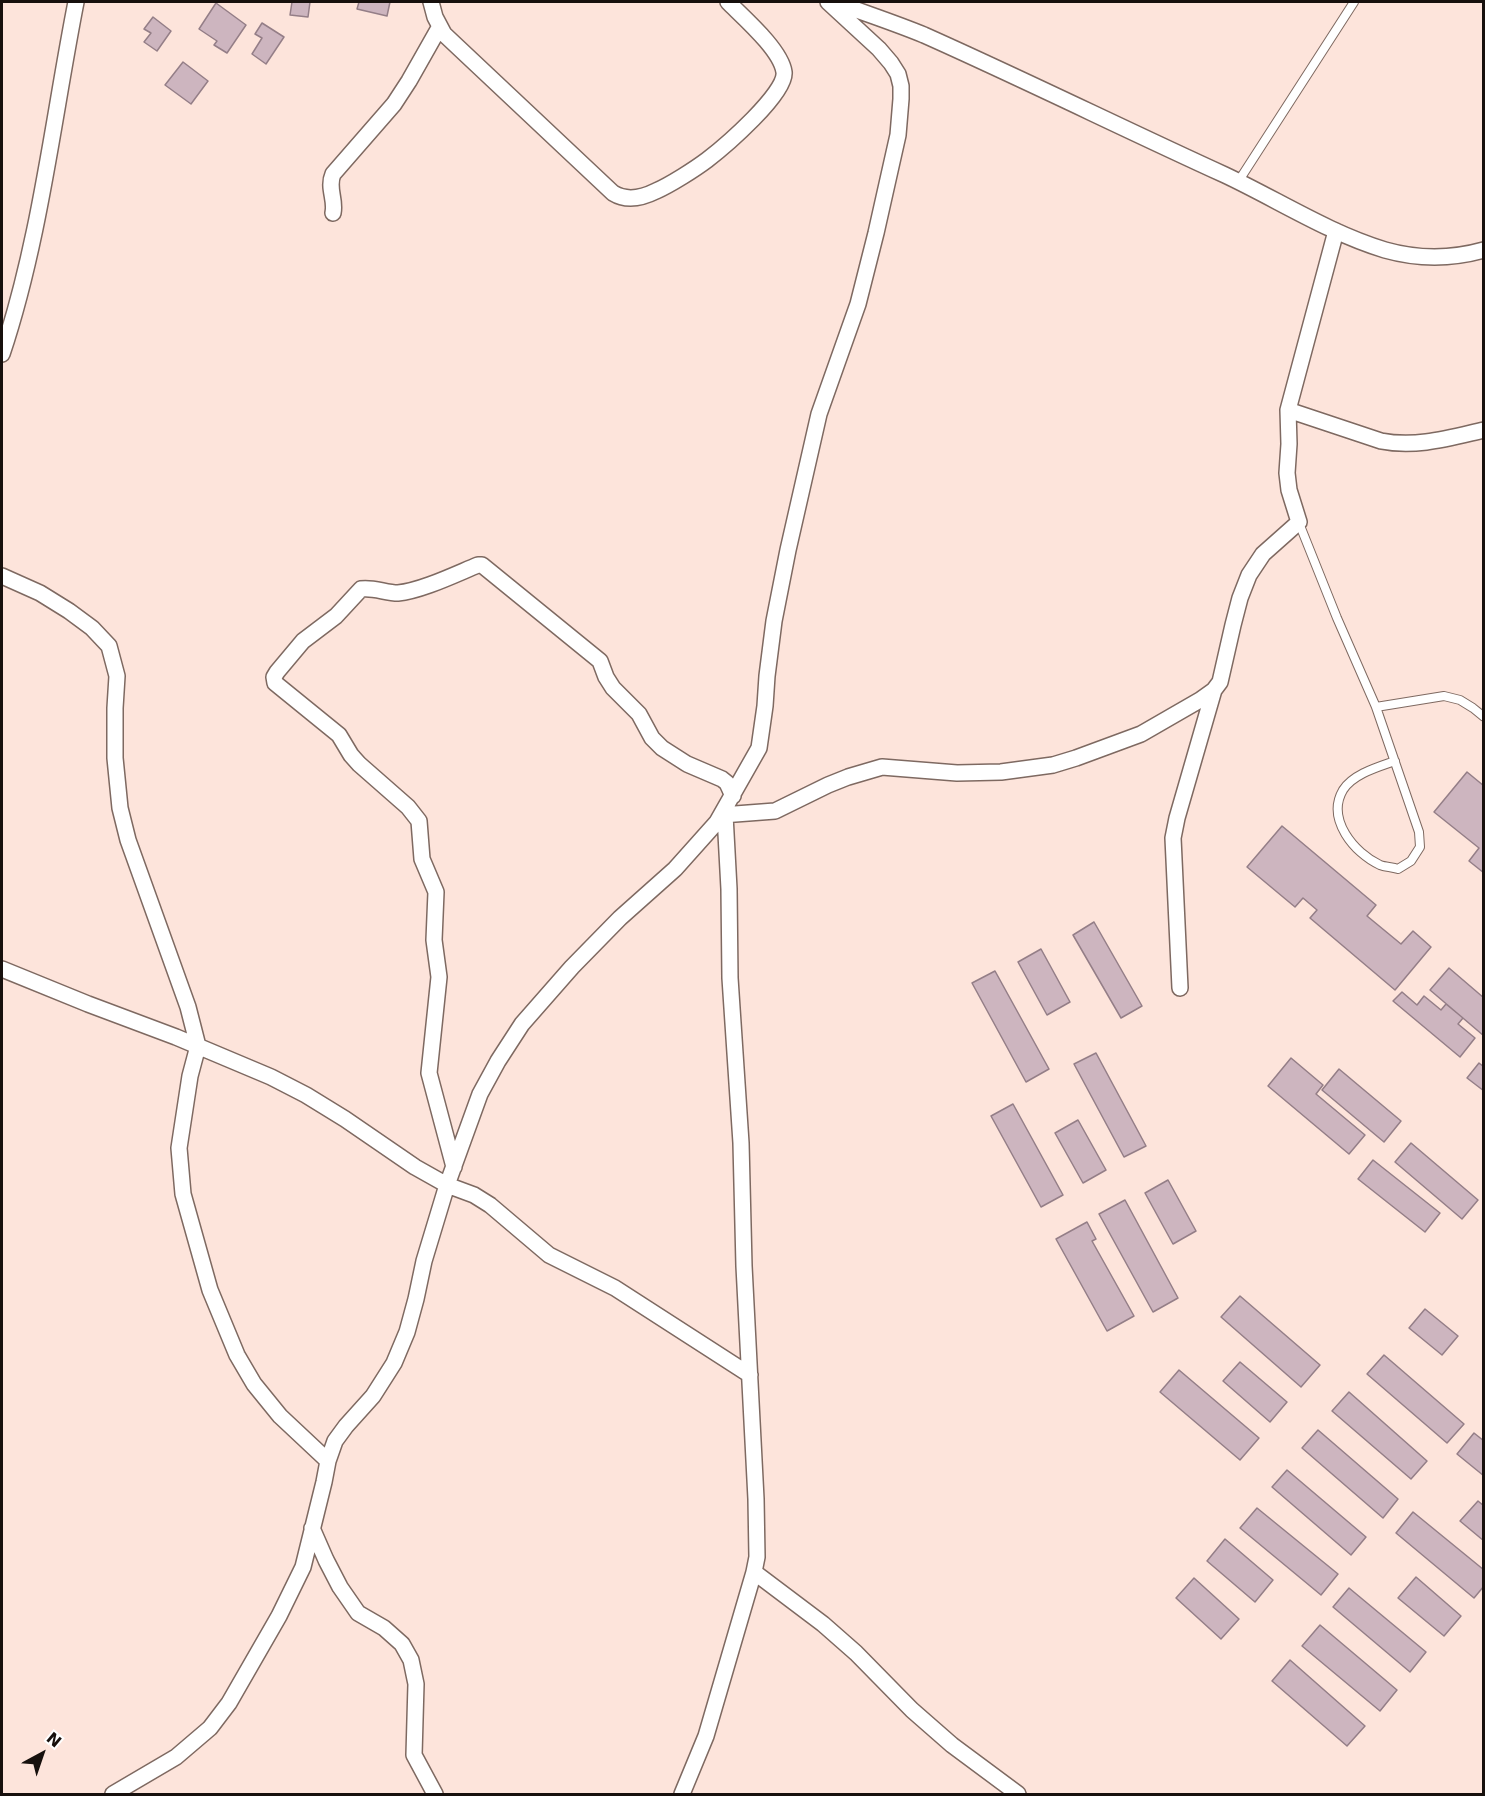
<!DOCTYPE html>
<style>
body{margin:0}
#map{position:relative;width:1485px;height:1796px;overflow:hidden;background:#fde4db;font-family:"DejaVu Sans",sans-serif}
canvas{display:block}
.frame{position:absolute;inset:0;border:3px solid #17100d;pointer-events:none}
.north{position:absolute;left:12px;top:1724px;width:60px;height:60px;-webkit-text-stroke:4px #fff;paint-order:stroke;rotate:40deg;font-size:16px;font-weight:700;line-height:24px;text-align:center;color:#17100d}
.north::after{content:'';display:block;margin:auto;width:21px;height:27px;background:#17100d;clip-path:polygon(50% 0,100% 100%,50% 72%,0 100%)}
</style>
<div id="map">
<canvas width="1485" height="1796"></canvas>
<div class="frame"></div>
<div class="north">N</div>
</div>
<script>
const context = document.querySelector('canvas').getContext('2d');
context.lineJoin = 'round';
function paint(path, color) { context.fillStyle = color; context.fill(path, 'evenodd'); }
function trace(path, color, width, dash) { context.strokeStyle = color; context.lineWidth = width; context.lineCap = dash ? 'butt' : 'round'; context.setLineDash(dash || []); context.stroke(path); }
const building = new Path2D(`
 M292,2H310L308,17L290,15Z
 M359,2H390L387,16L357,9Z
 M216,3L246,25L227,53L214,45L217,41L199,29Z
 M153,17L171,31L157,51L144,42L151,33L144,29Z
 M262,23L284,37L266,64L252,54L262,38L255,34Z
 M183,62L208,81L191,104L165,85Z
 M1467,772L1484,786V873L1469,861L1479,848L1434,812Z
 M1282,826L1376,905L1367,916L1401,944L1413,931L1431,947L1395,990L1310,918L1317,910L1303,898L1295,907L1247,867Z
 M1094,922L1142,1006L1121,1018L1073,935Z
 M1041,949L1070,1002L1047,1015L1018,962Z
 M1449,968L1484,998V1036L1430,990Z
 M995,971L1049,1069L1026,1082L972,983Z
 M1402,992L1417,1005L1424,996L1441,1010L1446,1004L1463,1018L1458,1024L1475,1038L1460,1057L1393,1001Z
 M1096,1053L1146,1146L1124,1157L1074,1064Z
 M1291,1058L1323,1085L1316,1094L1365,1135L1349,1154L1268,1086Z
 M1479,1063L1484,1067V1091L1467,1078Z
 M1339,1069L1401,1121L1384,1142L1322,1090Z
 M1013,1104L1063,1195L1041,1207L991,1116Z
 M1078,1120L1106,1170L1083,1183L1055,1133Z
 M1411,1143L1478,1200L1462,1219L1395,1162Z
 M1373,1160L1440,1213L1425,1232L1358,1179Z
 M1168,1180L1196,1231L1173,1244L1145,1193Z
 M1125,1200L1178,1298L1153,1312L1099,1214Z
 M1087,1222L1096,1239L1092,1241L1134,1316L1107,1331L1056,1239Z
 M1240,1296L1320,1365L1301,1387L1221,1317Z
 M1425,1309L1458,1336L1442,1355L1409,1328Z
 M1384,1355L1464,1424L1447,1443L1367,1374Z
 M1240,1362L1287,1402L1270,1422L1223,1381Z
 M1179,1370L1259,1438L1240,1460L1160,1392Z
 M1349,1392L1427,1461L1411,1479L1332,1411Z
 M1318,1430L1398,1499L1383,1518L1302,1448Z
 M1474,1433L1484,1441V1476L1457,1454Z
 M1287,1470L1366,1537L1351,1555L1272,1487Z
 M1478,1501L1484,1506V1541L1460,1521Z
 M1257,1508L1338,1574L1321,1595L1240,1528Z
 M1413,1512L1484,1570V1586L1474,1598L1396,1533Z
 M1225,1539L1273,1580L1255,1602L1207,1561Z
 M1416,1577L1461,1616L1444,1636L1398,1598Z
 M1194,1578L1239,1619L1221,1639L1176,1598Z
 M1349,1588L1426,1652L1410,1672L1333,1607Z
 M1320,1625L1397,1690L1380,1711L1302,1646Z
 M1290,1660L1365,1726L1347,1746L1272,1681Z`);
paint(building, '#cdb5bf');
trace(building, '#947e87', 1.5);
const service = new Path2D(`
 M1238,182L1354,2
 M1299,523L1337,618L1376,707L1419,832L1420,847L1411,861L1398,869C1392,867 1385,867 1380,865C1354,853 1326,819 1343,790C1353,774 1378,767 1395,761
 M1376,707L1444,696L1460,700L1473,708L1484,717`);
const minor = new Path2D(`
 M431,2L435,17L444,34L613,193C626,201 642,198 656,191C670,185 695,169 707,160C724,147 787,93 784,72C781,50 744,18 728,2
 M835,2C864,13 895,23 924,35C1025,80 1124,129 1225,175C1278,200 1329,233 1385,250C1417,259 1452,259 1484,250
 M333,213C336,199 327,188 333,174L394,104L409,81L439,28
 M2,354C40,240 53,119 76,2
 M1288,410L1381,441C1416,448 1449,438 1484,430
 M2,576L40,593L69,611L92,628L109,646L117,676L115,708V758L120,808L128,840L188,1007L198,1046L190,1076L179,1148L183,1194L210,1290L237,1355L254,1384L280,1416L328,1461
 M722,815L775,811L828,785L848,777L882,767L957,773L1001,772L1053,765L1076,758L1141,734L1200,700L1214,690L1220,682L1233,625L1240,598L1249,575L1263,554L1299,522L1289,490L1287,473L1289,444L1288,410L1336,231
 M2,969L88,1004L176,1037L271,1077L306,1095L345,1119L415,1167L447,1185L474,1195L490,1205L549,1255L615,1288L750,1375
 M1180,988L1173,838L1177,818L1214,690
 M454,1167L429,1073L439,977L434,940L436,892L422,859L419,821L408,807L359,764L351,755L339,735L275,683L274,677L277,672L303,641L336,616L361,589C373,587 386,593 398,593C421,591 456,574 478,565H482L600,661L606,677L613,688L639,714L652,738L662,748L687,764L722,779L727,783L733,796
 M312,1528L326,1560L340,1587L358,1613L384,1628L402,1644L411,1660L416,1684L414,1755L435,1794
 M754,1572L823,1624L856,1653L912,1710L952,1745L1018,1794
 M113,1794L176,1757L210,1728L229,1703L279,1616L303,1567L324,1482L328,1461L335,1441L346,1426L373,1396L394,1363L407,1332L416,1299L424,1261L447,1185L480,1094L498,1061L522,1024L572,967L620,918L675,869L717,822L759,748L765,706L767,676L774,621L788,550L819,414L858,304L876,233L898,135L901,99V86L898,74L891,63L879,49L828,2
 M682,1794L706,1736L754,1572L757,1557L756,1499L744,1266L741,1143L730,978L729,889L725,815`);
trace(service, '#7e6961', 10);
trace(minor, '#7e6961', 18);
trace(service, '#fff', 8);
trace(minor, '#fff', 15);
</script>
